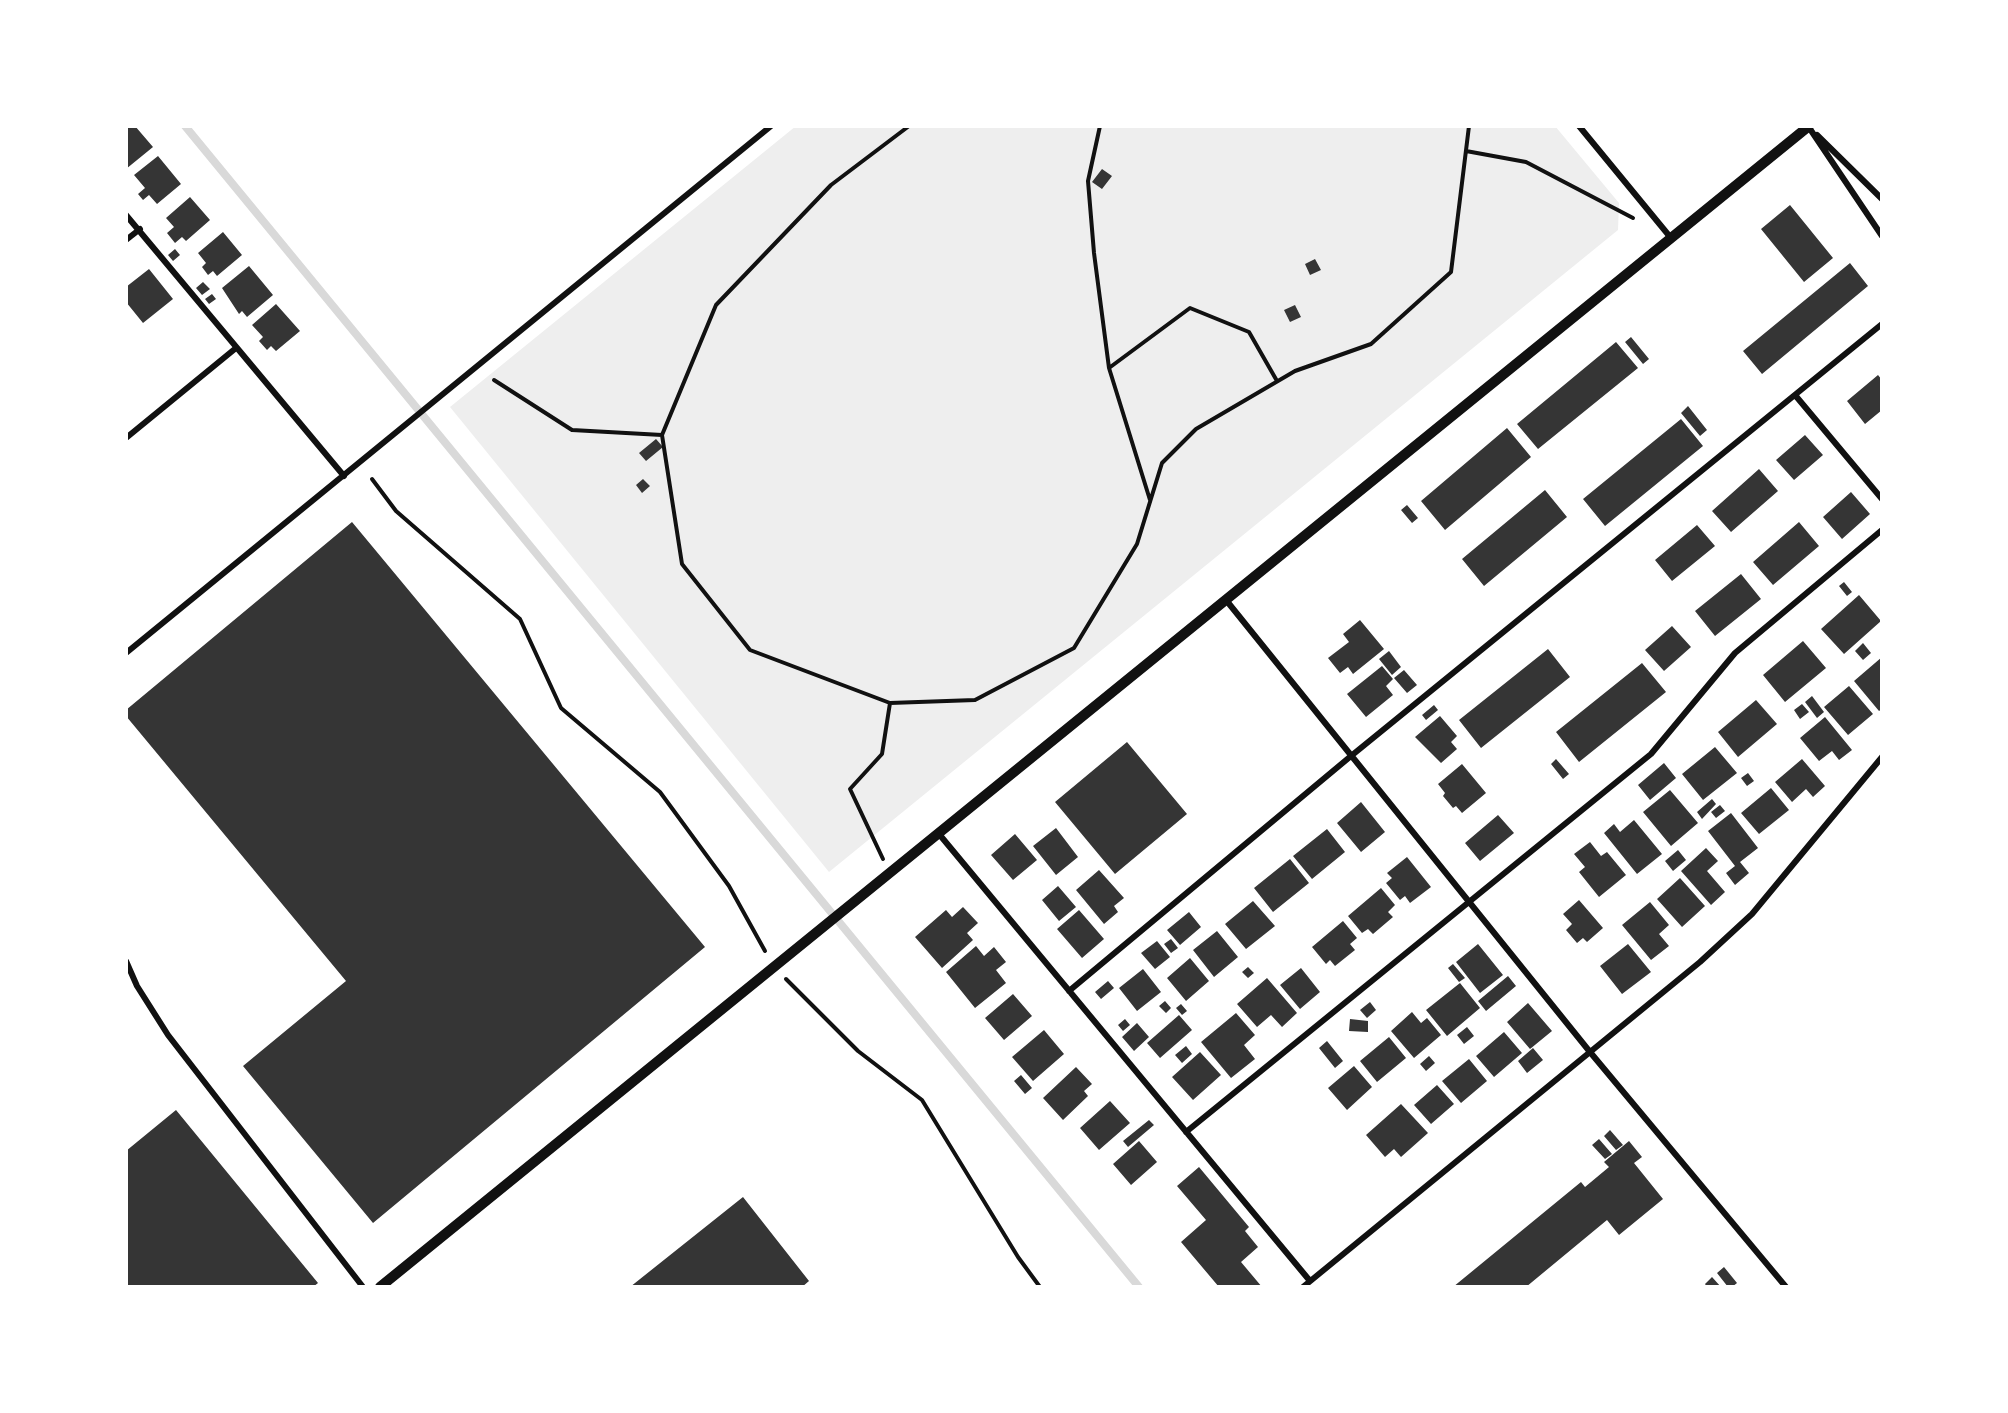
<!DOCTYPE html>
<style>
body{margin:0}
#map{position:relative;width:2008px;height:1413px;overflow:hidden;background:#fff;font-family:Raleway,sans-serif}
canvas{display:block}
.frame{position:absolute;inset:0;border:128px solid #fff;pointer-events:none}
</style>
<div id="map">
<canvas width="2008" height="1413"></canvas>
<div class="frame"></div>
</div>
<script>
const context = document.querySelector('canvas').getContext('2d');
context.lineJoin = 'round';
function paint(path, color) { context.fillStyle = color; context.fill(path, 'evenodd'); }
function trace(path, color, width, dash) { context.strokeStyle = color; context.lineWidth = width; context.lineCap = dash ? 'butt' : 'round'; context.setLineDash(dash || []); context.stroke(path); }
paint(new Path2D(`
 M796,126H1555L1619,203L1618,230L829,872L450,407Z`), '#eee');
trace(new Path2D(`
 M185,126L1139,1287`), '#d9d9d9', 8);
paint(new Path2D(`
 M126,126H135L153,147L126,169Z
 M158,156L181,184L157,204L149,195L143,200L138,194L145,188L134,175Z
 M1102,169L1112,176L1102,189L1092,182Z
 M190,197L210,220L186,241L182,237L175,243L167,233L174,227L166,218Z
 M1790,205L1833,258L1804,282L1761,229Z
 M223,232L242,255L217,276L213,271L208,275L202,267L206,263L198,253Z
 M175,249L180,255L173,261L168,255Z
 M1315,259L1321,270L1310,275L1305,264Z
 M1850,263L1868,286L1762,374L1743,351Z
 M249,266L273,295L247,317L242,311L239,314L222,288Z
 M149,269L173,299L143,323L126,302V287Z
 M203,282L210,289L202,295L196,288Z
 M212,294L216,299L209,304L205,299Z
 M276,304L300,331L276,351L271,346L267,350L259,341L263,337L252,325Z
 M1295,305L1301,317L1290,322L1284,310Z
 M1631,337L1649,359L1643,364L1625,342Z
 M1616,342L1638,368L1538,449L1517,424Z
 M1878,375L1882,380V410L1865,424L1847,401Z
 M1688,406L1707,430L1700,436L1681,413Z
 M1681,419L1703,446L1605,526L1583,499Z
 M1507,428L1531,457L1445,530L1421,501Z
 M1805,435L1823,455L1794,480L1776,460Z
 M656,439L663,447L646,461L639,453Z
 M1759,469L1778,491L1731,532L1712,511Z
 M643,479L650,486L642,493L636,485Z
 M1545,490L1567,517L1484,586L1462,559Z
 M1851,492L1870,514L1842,539L1823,517Z
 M1407,505L1418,518L1412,523L1401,510Z
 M352,522L705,947L373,1223L243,1066L346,981L126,716V710Z
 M1799,522L1819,546L1773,585L1753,562Z
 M1697,525L1715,546L1672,581L1655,560Z
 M1741,574L1761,599L1715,636L1695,611Z
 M1844,582L1852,592L1847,596L1839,586Z
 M1859,595L1881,621L1844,654L1821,629Z
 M1360,620L1384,649L1353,674L1348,667L1340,673L1328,658L1349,642L1343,634Z
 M1672,626L1691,647L1664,671L1645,650Z
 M1803,641L1826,668L1785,702L1763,675Z
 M1863,643L1871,653L1863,660L1855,651Z
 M1548,649L1570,677L1481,748L1459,720Z
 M1389,651L1401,667L1392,675L1379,659Z
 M1882,657V709L1879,711L1854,681Z
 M1642,663L1666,692L1579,762L1556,732Z
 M1382,666L1393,679L1386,686L1393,695L1366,717L1347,694Z
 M1404,670L1417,685L1407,693L1394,678Z
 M1849,686L1873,714L1848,735L1824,707Z
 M1812,696L1824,712L1817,718L1805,702Z
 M1756,700L1777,724L1738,757L1718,732Z
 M1802,704L1809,712L1800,719L1794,710Z
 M1434,705L1438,710L1426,720L1422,715Z
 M1440,716L1457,736L1451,742L1457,749L1441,763L1415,737Z
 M1825,717L1852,750L1839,760L1832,751L1819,761L1800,738Z
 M1127,742L1187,814L1115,874L1055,802Z
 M1715,747L1737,773L1703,800L1682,774Z
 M1556,759L1569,774L1563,779L1551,764Z
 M1802,759L1825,786L1813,797L1806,789L1792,802L1775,782Z
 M1664,763L1676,778L1650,800L1638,785Z
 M1462,764L1486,793L1462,813L1456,806L1453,808L1443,796L1445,793L1438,784Z
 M1748,773L1754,781L1747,786L1741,778Z
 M1771,788L1789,810L1759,834L1741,813Z
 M1670,790L1698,823L1671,846L1643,812Z
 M1712,799L1716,804L1702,819L1697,812Z
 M1361,802L1385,832L1361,852L1337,823Z
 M1720,805L1725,811L1716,818L1711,812Z
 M1731,813L1758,848L1740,862L1749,873L1735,885L1726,873L1735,866L1708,831Z
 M1498,815L1514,833L1480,861L1465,843Z
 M1634,820L1662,854L1637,874L1604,833L1614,824L1620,832Z
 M1056,828L1078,857L1056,875L1033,846Z
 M1327,829L1345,852L1312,879L1293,856Z
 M1015,834L1037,860L1013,880L991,855Z
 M1590,842L1601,856L1607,852L1626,875L1599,897L1579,872L1585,867L1574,854Z
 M1706,848L1718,861L1707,871L1725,892L1711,905L1681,871Z
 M1678,850L1686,860L1673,871L1665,861Z
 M1407,857L1431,887L1410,903L1405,896L1400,900L1386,883L1392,878L1387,873Z
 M1290,859L1309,883L1273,912L1254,888Z
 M1099,870L1124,898L1114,906L1118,912L1104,924L1076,890Z
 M1680,878L1705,906L1682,927L1657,899Z
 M1058,886L1076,907L1059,921L1042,900Z
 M1381,888L1395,905L1388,912L1393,917L1373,934L1368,929L1362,933L1348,916Z
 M1579,900L1603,928L1587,942L1583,938L1577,943L1566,930L1572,924L1563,914Z
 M1253,901L1275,926L1246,949L1225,924Z
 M1650,902L1669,925L1659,934L1669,946L1651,960L1622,925Z
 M963,907L978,923L967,933L973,940L942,968L915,937L946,910L952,917Z
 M1079,910L1104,939L1082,958L1057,929Z
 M1189,912L1201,927L1180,945L1167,930Z
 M1343,921L1357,938L1350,944L1355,950L1335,966L1330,960L1326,964L1312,947Z
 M1217,931L1238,957L1214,977L1193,950Z
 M1171,939L1178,948L1171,953L1164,944Z
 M1157,941L1170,957L1155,969L1141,953Z
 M1478,944L1503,975L1480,993L1456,962Z
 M1628,944L1651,972L1622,994L1600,966Z
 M976,946L984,956L994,947L1006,962L996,970L1006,983L975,1008L946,972Z
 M1190,958L1209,981L1186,1001L1167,978Z
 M1453,964L1465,978L1459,982L1448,968Z
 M1248,967L1254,973L1248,978L1242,972Z
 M1301,968L1320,992L1300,1009L1280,985Z
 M1143,969L1161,992L1137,1011L1119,988Z
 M1508,976L1516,986L1486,1011L1478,1001Z
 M1267,978L1297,1013L1282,1027L1271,1015L1257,1027L1237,1004Z
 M1108,981L1114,988L1101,999L1095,992Z
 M1460,983L1480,1008L1447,1036L1426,1010Z
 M1013,994L1032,1016L1004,1040L985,1018Z
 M1165,1001L1171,1008L1166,1013L1159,1006Z
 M1370,1002L1376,1010L1367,1018L1360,1010Z
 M1528,1003L1552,1031L1530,1049L1507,1022Z
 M1181,1004L1187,1011L1182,1015L1176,1008Z
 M1412,1012L1421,1023L1427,1018L1441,1035L1414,1058L1391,1031Z
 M1236,1013L1255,1035L1244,1045L1255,1059L1231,1078L1201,1042Z
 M1179,1015L1192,1030L1160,1058L1147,1043Z
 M1125,1019L1130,1025L1123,1031L1118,1025Z
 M1350,1019L1368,1021V1032L1349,1031Z
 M1137,1023L1149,1037L1134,1051L1122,1037Z
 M1467,1027L1474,1036L1464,1044L1457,1035Z
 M1044,1030L1064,1054L1033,1081L1012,1057Z
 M1504,1032L1522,1053L1494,1077L1476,1056Z
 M1389,1037L1406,1058L1377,1082L1360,1061Z
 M1327,1041L1343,1061L1335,1068L1319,1048Z
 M1186,1046L1192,1054L1182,1063L1175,1055Z
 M1533,1048L1543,1060L1527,1073L1518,1061Z
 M1200,1052L1221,1075L1193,1100L1172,1077Z
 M1429,1056L1435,1063L1426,1071L1420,1064Z
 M1469,1059L1487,1081L1461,1103L1442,1081Z
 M1354,1066L1372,1087L1347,1110L1328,1088Z
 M1076,1067L1092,1084L1084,1091L1088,1096L1063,1120L1043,1098Z
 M1021,1075L1032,1088L1025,1094L1014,1081Z
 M1437,1085L1454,1104L1431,1124L1414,1105Z
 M1110,1101L1130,1123L1099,1150L1080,1128Z
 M1401,1104L1428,1133L1401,1157L1394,1149L1385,1157L1366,1135Z
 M176,1110L318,1283L313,1287H126V1151Z
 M1149,1120L1154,1125L1128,1147L1123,1141Z
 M1610,1130L1623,1145L1616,1150L1604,1136Z
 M1599,1139L1612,1154L1605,1159L1592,1145Z
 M1139,1141L1157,1162L1131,1185L1113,1164Z
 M1629,1141L1642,1157L1634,1163L1663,1199L1619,1235L1607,1220L1526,1287H1453L1581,1182L1585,1187L1609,1167L1604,1162Z
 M1199,1167L1249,1227L1245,1231L1258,1247L1241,1262L1262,1287H1219L1181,1242L1206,1220L1177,1186Z
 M743,1197L809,1281L802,1287H630Z
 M1724,1267L1737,1283L1732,1287H1728L1717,1273Z
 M1712,1277L1721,1287H1707L1705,1284Z`), '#353535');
trace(new Path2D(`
 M909,126L831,185L716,305L662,435L682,564L750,650L890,703L975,700L1074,648L1137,544L1162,463L1196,429L1295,371L1371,344L1451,272L1469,126
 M1100,126L1088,181L1094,253L1109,368
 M1466,151L1526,162L1633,218
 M494,380L572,430L662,435
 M372,479L396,511L520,619L561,708L660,792L729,886L765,951
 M1150,500L1109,368L1190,308L1249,332L1277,381
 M883,859L850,789L882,754L890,703
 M786,979L858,1051L922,1100L1018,1257L1040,1287`), '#111', 4);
trace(new Path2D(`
 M1579,126L1671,238
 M1808,126L1882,236
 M1817,135L1882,199
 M126,215L344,476
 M126,240L140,229
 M1795,395L1882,499
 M126,438L236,348
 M1226,600L1590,1052L1786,1287
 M126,653L771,126
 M939,834L1310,1281
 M126,961L137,986L168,1035L363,1287
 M1069,991L1351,756L1882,324
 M1186,1132L1651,754L1735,653L1882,530
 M1303,1287L1700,962L1752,914L1882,757`), '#111', 6);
trace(new Path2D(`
 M380,1287L1809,126`), '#111', 10);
</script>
